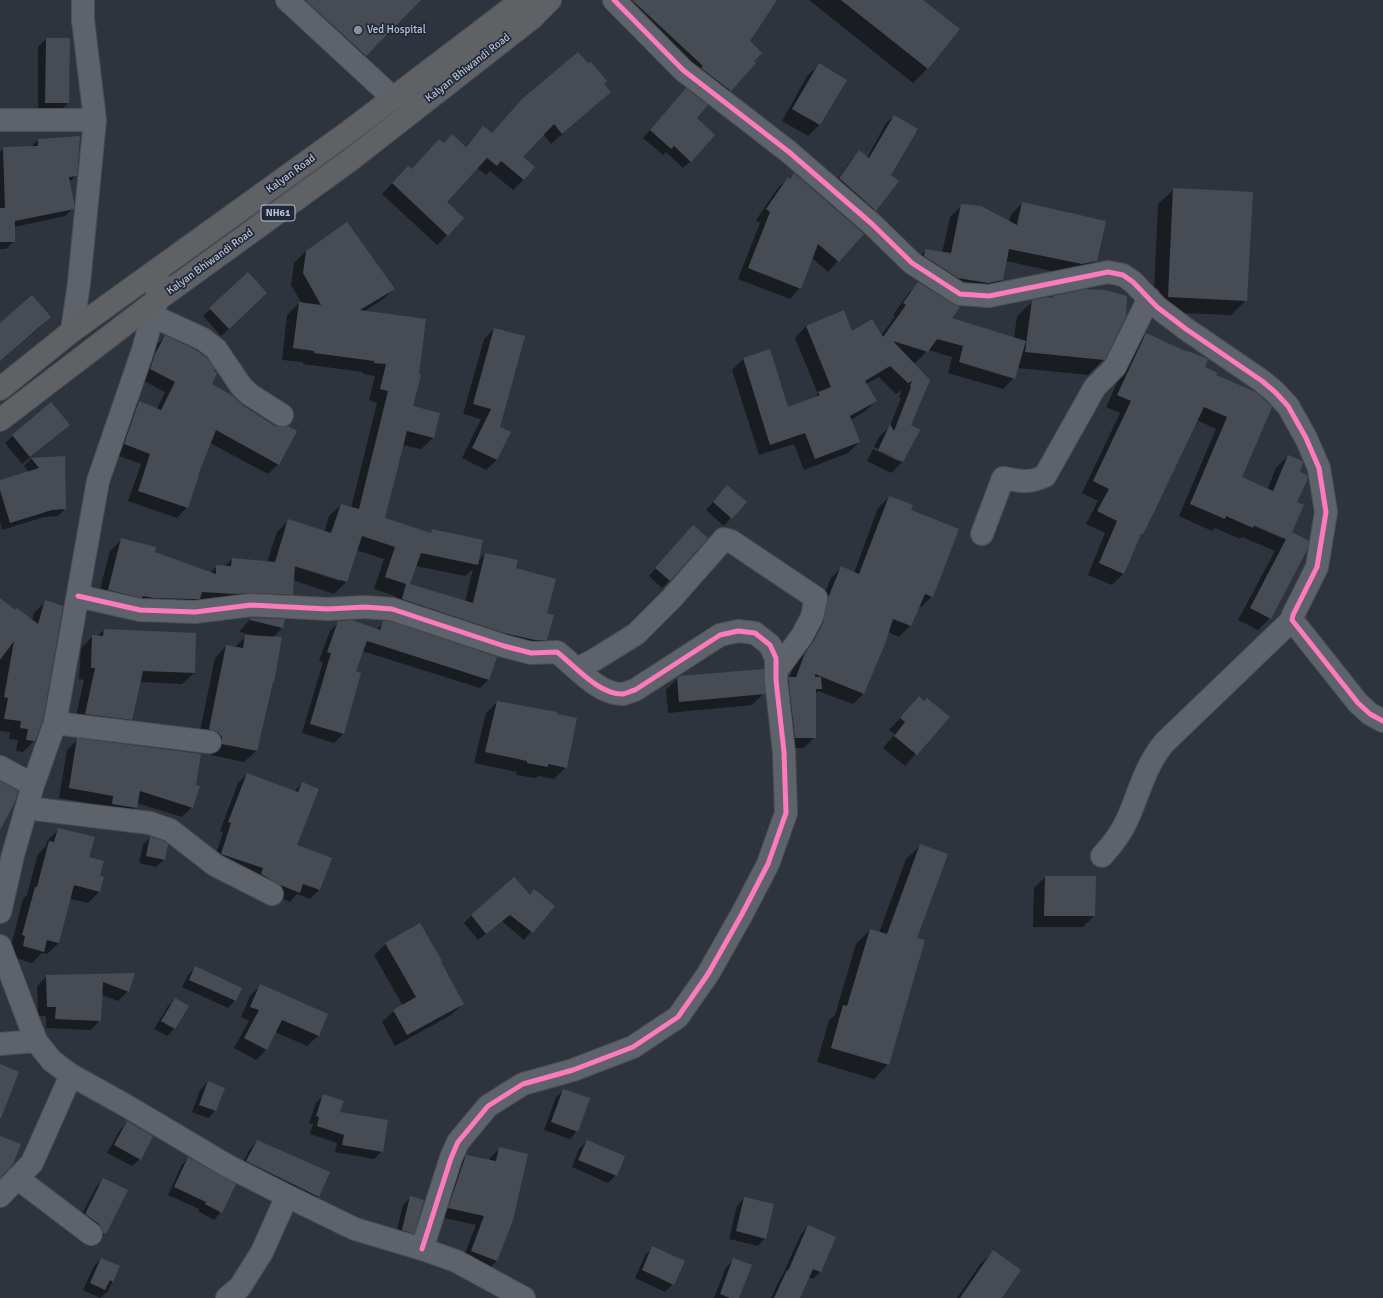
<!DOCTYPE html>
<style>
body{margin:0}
canvas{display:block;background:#2e343e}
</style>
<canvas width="1383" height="1298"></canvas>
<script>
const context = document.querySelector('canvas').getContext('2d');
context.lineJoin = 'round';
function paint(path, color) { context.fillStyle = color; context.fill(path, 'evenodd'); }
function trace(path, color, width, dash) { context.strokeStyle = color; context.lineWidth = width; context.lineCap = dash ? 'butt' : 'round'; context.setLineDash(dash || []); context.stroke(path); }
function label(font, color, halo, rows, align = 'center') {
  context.font = font + ' Signika,sans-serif'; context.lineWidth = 3.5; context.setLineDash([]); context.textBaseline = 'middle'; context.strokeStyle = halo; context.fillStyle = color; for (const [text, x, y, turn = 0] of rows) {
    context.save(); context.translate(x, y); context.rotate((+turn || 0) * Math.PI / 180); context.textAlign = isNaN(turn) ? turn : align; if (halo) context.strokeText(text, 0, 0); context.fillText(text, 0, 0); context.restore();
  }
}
paint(new Path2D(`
 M274,0H419L350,71Z
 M607,0H776L749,42L753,62L755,63L716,105Z
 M809,0H922L958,29L927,69L913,83Z
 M46,39L68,103L61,110H38V47Z
 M819,65L845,80L819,125L808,136L782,121L807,76Z
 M603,84L610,92L599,102L551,144L543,134L521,157L524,179L513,190L490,171L486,175L477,168L446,202L447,235L437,245L382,194L398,177L411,170L444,144L465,147L483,127L492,134Z
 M679,97L696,118L691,161L683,168L666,152L663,155L643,138Z
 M894,116L890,175L875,210L868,218L832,186L852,159L859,152L867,158L886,123Z
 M38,140L76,176L69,182L73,208L65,216L14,227V241L6,249H0V152L4,148L31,147Z
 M794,174L862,234L828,272L812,258L800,288L790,299L738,279L760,223L756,220L777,189L788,178L789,179Z
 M1174,189L1246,300L1231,315L1153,312L1158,204Z
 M1022,203L1096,261L1085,273L1070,275L1006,261L1002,280L991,292L976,294L914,262L925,251L942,253L950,217L962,205L1009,222L1011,215Z
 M306,251L394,289L382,300L363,312L412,407L433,438L421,449L402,445L384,519L429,534L433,530L477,562L485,554L515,569L546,614V639L535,651L391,611L395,596L374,589L384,559L356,550L346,582L334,594L293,580L292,594L280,606L97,601L110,551L122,539L154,553L210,573L217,566L224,567L232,559L267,562L277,532L289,520L324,532L329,516L341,505L351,508L377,403L369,400L375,376L363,374V372L303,364V362L282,360L287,315L299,303L302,304L291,285L294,263ZM291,563L340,579V581L290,565ZM416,566L465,576L473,569L465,602L409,585Z
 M919,283L950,318L1014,338L1017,316L1033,301L1052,299L1053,297L1104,359L1088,375L1017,368L1014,378L1003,389L948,373L952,357L928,350L915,363L911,361L929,380L909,426L919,430L902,462L891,473L867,461L873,449L900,462V459L874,447L879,437L890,426L901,398L899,397L902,390L896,394L879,377L866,384L876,401L864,412L851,420L859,442L848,453L804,470L794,444L759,455L732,370L743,359L788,408L812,399L818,394L795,338L806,326L881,336L895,316L893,315L907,295Z
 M259,300L221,336L203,316L210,309Z
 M50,317L38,329L0,361V325Z
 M494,329L499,427L510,433L497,460L486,470L462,458L481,419L463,414L484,339Z
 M1146,334L1203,367L1215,376L1256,393L1240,478L1267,490L1276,468L1288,456L1299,472L1291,533L1270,618L1258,630L1238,620L1275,551L1242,537L1240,539L1215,528L1212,531L1179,516L1216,429L1197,420L1142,534L1139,537L1124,573L1112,585L1088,575L1105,533L1086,524L1098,501L1082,493L1120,413L1106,407L1134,346ZM1250,522L1284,537V539L1249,524Z
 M165,336L210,384L278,464L268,474L210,443L197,475L187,507L177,518L128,501L141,464L114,454L129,412L139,402L157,409L165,392L140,379L155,347Z
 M61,432L22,464L5,443L13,436Z
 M64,458L65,509L58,516L44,517L2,530L0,522V481L29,472L24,466L30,460L29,459Z
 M720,494L731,518L724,526L706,510Z
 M889,497L932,596L921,607L918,606L910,626L899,637L888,632L864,693L853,704L818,691L815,695V737L804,748H784L778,689L789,678L794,665L802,654L817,610L831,578L842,567L854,573L878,508Z
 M686,534L670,580L662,588L649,576Z
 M46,601L34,741L23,752L16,751L18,740L9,739L10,732L0,731V609L15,611L32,621L34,613Z
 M250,619L282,628L272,638L271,684L256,751L244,762L211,755L210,749L198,741L215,658L226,646L235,647L246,636H257L239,632Z
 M339,622L376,630L384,622L489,679L480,688L362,651L355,672L343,734L334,743L302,733L323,662L319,661L330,631Z
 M104,630L194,673L182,684L139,682L131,719L120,731L74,725L84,680L79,679L81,648L93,636H97Z
 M678,678L764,693L752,705L668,713L666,690Z
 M919,698L948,717L905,766L883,748L895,734L889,730Z
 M497,702L566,767L554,779L538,776L535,778L516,775L517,772L474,763L486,713Z
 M78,739L192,807L182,817L137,803L136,807L126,818L102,813L104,806L59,798L67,750Z
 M247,774L294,792L302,783L295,845L330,858L319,890L310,899L297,894L290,902L271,893L213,863L223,832L220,831L238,783Z
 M59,829L88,857L98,877L99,892L88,903L70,899L59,943L47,954L42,953L32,963L12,957L14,947L11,946L23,899L27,895L38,854L46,846L47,841Z
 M150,837L164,860L156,867L139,863L143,845Z
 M921,845L916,939L888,1064L874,1079L817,1062L829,1020L835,1015L856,944L870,930L879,933L906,859Z
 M1045,877L1094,916L1083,927H1033L1034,888Z
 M530,896L553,906L524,940L502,921L478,940L464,923L472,915Z
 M386,944L440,962L463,1004L451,1015L395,1046L382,1022L394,1011L403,1006L374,955Z
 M195,968L235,1000L228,1008L182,987L188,975Z
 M134,974L128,991L118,1001L102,995L100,1020L91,1030L46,1028V1016H38L37,986L47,976Z
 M260,986L318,1036L307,1046L275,1032L266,1050L256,1060L234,1048L249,1021L241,1017L250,996Z
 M175,999L187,1006L174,1029L167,1036L154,1029L168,1006Z
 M208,1082L215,1111L208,1118L192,1112L200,1090Z
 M564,1090L577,1131L570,1139L544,1130L556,1097Z
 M324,1095L339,1113L382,1151L374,1159L335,1152L337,1143L310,1134L313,1124L309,1123L316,1103Z
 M127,1122L140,1159L132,1166L107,1153L120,1130Z
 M257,1141L329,1173L318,1197L310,1204L239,1169L250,1149Z
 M587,1141L616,1175L608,1183L572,1167L579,1149Z
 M500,1148L497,1261L487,1270L462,1261L476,1225L440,1217L457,1166L466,1156L490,1161V1158Z
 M188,1158L221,1212L214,1220L198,1211L199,1209L168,1195L181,1166Z
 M104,1179L105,1233L97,1241L78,1222L96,1187Z
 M410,1198L413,1233L405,1240L395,1237L403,1205Z
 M744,1198L765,1238L758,1246L729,1239L737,1206Z
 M808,1226L820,1272L813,1279L808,1277L799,1298H771L780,1279L782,1276L801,1234Z
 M653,1248L673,1284L665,1292L635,1278L645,1255Z
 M993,1252L1001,1298H957L981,1263Z
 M101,1259L119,1267L108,1291L100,1298L83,1290L94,1266Z
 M734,1260L738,1298H714L726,1267Z`), '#0007');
paint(new Path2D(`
 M305,0H421L366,56Z
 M632,0H777L750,41L762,53L754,61L756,63L731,91L701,68L703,66Z
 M841,0H923L960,29L928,69Z
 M46,38H70L69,103H45Z
 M578,52L588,63L591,62L607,81L604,84L611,92L562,134L554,124L523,157L535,167L524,180L501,161L497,166L487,158L447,202L464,218L448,236L392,183L408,166L412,169L439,139L444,143L452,134L466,147L483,126L492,133L522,99Z
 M819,63L847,80L820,125L792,109Z
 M686,88L708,105L697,118L715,135L691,162L674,146L671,149L650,130Z
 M894,115L918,129L891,175L899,181L876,211L839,178L859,150L869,158Z
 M80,136L77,176L69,177L74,202V209L15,221V242H0V208H5L3,147L38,146V139Z
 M794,173L864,234L839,262L818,244L801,289L748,268L770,212L766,209L788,177L790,179Z
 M1173,188L1253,192L1247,301L1168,297Z
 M1022,202L1106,221L1097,261L1082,264L1009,249L1003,280L988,283L958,278L924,256L925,249L951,253L961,204L981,206L1017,225Z
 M347,222L395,289L360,310L426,319L419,374L421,375L413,406L440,413L434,438L407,431L385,518L431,533L432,529L483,540L478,565L421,553L410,584L473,603L485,553L518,560L516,568L556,579L547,613L554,615L547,640H535L504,633L402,599L406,584L385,577L395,547L362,536L347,582L295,566L293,595L252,593L235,594L202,592L200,599H194L154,598L143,596L142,598L108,590L121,538L156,547L155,552L216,574V565L231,566L232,558L275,562L288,519L331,533L341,504L359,509L388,391L380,389L386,364L374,363V361L314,353V351L293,348L299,302L321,305L303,273L306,251Z
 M248,272L267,293L229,329L209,308Z
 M918,282L953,304L960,307L952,318L1026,341L1015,379L959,362L963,346L937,339L928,352L893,341L930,380L911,425L920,430L903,462L878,450L890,424L894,431L911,387L910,385L912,381L908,383L890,366L865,381L877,401L850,416L860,442L815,459L805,433L770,445L743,358L770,349L788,407L820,395L818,392L831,387L806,326L844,310L852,331L872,319L883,337L906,305L903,303Z
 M1086,289L1105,290L1127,296L1126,316L1105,360L1025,352L1032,300L1047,297L1053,298V296Z
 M32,295L51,317L0,361V323Z
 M494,328L525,336L500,427L511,432L497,460L472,448L491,409L473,404Z
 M1146,333L1185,351V350L1208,359L1205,367L1218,373L1216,375L1256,392L1272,407L1242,477L1273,491L1288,455L1302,461L1303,463L1300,472L1307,475L1308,478L1297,502L1304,505L1292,532L1309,541L1307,550L1271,619L1250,608L1286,539L1254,525L1253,528L1226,516L1225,519L1190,504L1227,417L1204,407L1155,510L1143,534H1141L1124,574L1099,563L1117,521L1097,511L1109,489L1093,481L1131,401L1117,395Z
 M165,335L196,350L207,358L215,369L214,371L217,373L212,384L233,396L242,405L275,426L282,427L288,426L297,431L279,465L216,430L198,475H199L188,508L138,491L150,454L124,444L139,401L161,410L175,382L150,369L155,354Z
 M51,402L70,425L30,457L12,435Z
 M65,456L66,509L52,510L10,523L0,490V480L39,468L31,458Z
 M727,485L747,502L732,519L713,502Z
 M889,496L913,505L911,510L959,529L933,597L925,594L911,626L893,619L885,644L864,694L815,674V677H821L822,689H816V738H795L788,677H796L805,653L813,642L823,623L828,598L841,566L859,574Z
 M693,525L708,538L670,581L655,568Z
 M0,598L15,610L17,608L38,624L45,600L63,606L43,720L35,741L26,740L28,729L20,728L21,721L4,719L8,698L4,697L14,641L0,660Z
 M250,618L285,619L283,628L250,620Z
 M352,620L380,630L383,621H390L497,657L489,680L367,641L356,671L361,673L344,734L310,724L331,653L327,652L338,621Z
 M104,629L196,633L195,673L143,671L132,720L85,714L95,668H91L92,635L103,636Z
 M245,635L282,637L274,682H273L257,751L222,744V737L218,732L209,729L226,645L243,648Z
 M764,669L765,694L679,702L677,678L680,676Z
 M919,696L924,701L927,698L950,717L917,755L894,736L905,722L900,718Z
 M497,701L557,712V714L577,718L567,768L548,764V767L527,763V761L485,752Z
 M77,738L201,754L196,785L200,786L193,808L140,791L137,808L112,804L113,796L69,788Z
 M247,773L298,792L302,782L319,789L297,845L332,858L320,890L303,884L300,893L280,885L261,874L263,868L221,854L231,823L228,822Z
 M0,781L18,791L15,802L0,830Z
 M58,828L95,837L89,857L104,861L100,876L104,877L100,892L74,885L59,943L47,940L44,952L23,946L25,936L22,935L35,887H37L49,841L54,842Z
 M150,836L164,841L168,844L165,860L146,856Z
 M920,844L948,854L917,938L925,940L889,1065L831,1048L843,1005L847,1006L870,929L887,934Z
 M1045,876H1096L1095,916H1044Z
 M514,877L530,895L534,889L555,906L533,933L510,915L486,934L471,915Z
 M420,923L442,961L441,962L464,1004L407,1035L393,1010L416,997L385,943Z
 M195,966L242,988L236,1001L189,980Z
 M135,973L129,992L103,982L101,1021L55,1019L56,1007H47L46,975Z
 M260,984L328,1014L319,1036L282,1020L267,1050L244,1038L259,1010L250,1007Z
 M175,998L189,1006L175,1029L161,1021Z
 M0,1064L19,1072L1,1118H0Z
 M208,1081L225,1088L216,1111L199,1105Z
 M563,1089L590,1098L578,1132L551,1122Z
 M323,1094L344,1101L340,1112L388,1120L383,1152L342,1145L344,1135L317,1126L319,1117L316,1116Z
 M127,1121L153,1136L141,1160L114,1145Z
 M0,1136L21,1144L13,1164L0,1178Z
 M257,1140L330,1172L319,1197L246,1161Z
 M587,1140L625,1156L617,1176L578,1160Z
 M499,1147L528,1154L513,1220L497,1261L471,1251L484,1216L448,1208L466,1155L496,1161Z
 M188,1157L236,1184L222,1213L205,1204L206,1202L174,1187Z
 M103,1178L128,1190L106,1234L103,1233L102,1229L99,1224L85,1214Z
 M410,1196L424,1200L414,1234L402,1230Z
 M744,1197L774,1204L766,1239L736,1231Z
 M808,1225L836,1237L821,1272L813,1269L800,1298H774L787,1270L788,1271Z
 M652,1246L685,1261L674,1285L642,1270Z
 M993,1250L1021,1270L1002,1298H960Z
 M101,1258L120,1266L113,1282L110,1280L105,1290L90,1283Z
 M733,1258L752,1265L739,1298H730L720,1294Z`), '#474c54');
const minor = new Path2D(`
 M287,0L393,98
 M614,0L683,70L789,152L872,224L912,263L960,294L989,296L1108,272L1123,275L1133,282L1157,307L1186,329L1262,381L1275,392L1288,406L1306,438L1319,468L1326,512L1317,567L1293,615L1292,620L1358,703L1370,714L1383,721
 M0,120H95
 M153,316L203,339L216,349L241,386L249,394L282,415
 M72,331L79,283L95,120L83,20V0
 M982,534L1003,478C1022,481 1027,484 1045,476L1095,387L1115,367L1149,298
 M78,596L140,610L195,612L251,605L328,609L365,607L392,609L504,646L531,653L557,652C575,666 599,695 623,694C627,693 631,691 635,690L720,635L738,631L755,633L770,645L776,658V680L784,752L786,813L768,864L742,914L708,974L678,1017L633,1047L573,1070L523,1084L488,1106L458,1142L451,1158L422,1249
 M577,669L594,660L636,634L672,598L724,539L731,541L816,598L812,617L802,636L776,671
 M55,723L210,742
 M0,767L33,785
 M27,808L150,823L170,830L215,865L272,894
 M1102,856C1112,845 1121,834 1127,820C1139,794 1145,765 1165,742L1292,620
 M0,912L13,855L33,785L55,723L98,481L143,350L157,300L158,270
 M0,946L36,1041
 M0,1044L36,1041L52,1061L71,1075L125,1105L228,1166L287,1196L355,1229L422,1249L456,1261L524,1298
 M17,1178L91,1234
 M0,1196L32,1163L71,1075
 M227,1298L240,1287L262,1252L287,1196`);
const highway = new Path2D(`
 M0,389L72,331L347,133L522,0
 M0,420L157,300L349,161L532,18L550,0`);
trace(minor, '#4b4f56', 24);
trace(highway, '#4b5059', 24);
trace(minor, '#5e626b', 22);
trace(highway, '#5f6165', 22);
trace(new Path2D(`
 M614,0L683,70L789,152L872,224L912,263L960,294L989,296L1108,272L1123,275L1133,282L1157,307L1186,329L1262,381L1275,392L1288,406L1306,438L1319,468L1326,512L1317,567L1293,615L1292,620L1358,703L1370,714L1383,721
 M78,596L140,610L195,612L251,605L328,609L365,607L392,609L504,646L531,653L557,652C575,666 599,695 623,694C627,693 631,691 635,690L720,635L738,631L755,633L770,645L776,658V680L784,752L786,813L768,864L742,914L708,974L678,1017L633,1047L573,1070L523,1084L488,1106L458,1142L451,1158L422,1249`), '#fd7abc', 5);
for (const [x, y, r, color] of [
 [358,30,5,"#888f9c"]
]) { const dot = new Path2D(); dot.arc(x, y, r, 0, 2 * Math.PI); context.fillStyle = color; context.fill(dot); trace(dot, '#20293a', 1.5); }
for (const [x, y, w] of [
 [278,213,34]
]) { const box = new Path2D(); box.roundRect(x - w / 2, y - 8, w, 16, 3); context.fillStyle = '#20293a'; context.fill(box); trace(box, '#b9c0ce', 1); }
label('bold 10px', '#b9c0ce', null, [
 ["NH61",278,213]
]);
label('11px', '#b9c0ce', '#20293a', [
 ["Ved Hospital",367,30]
], 'left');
label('11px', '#b9c0ce', '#20293a', [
 ["Kalyan Bhiwandi Road",468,68,-38],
 ["Kalyan Road",291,174,-36],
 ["Kalyan Bhiwandi Road",210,262,-36]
]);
</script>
